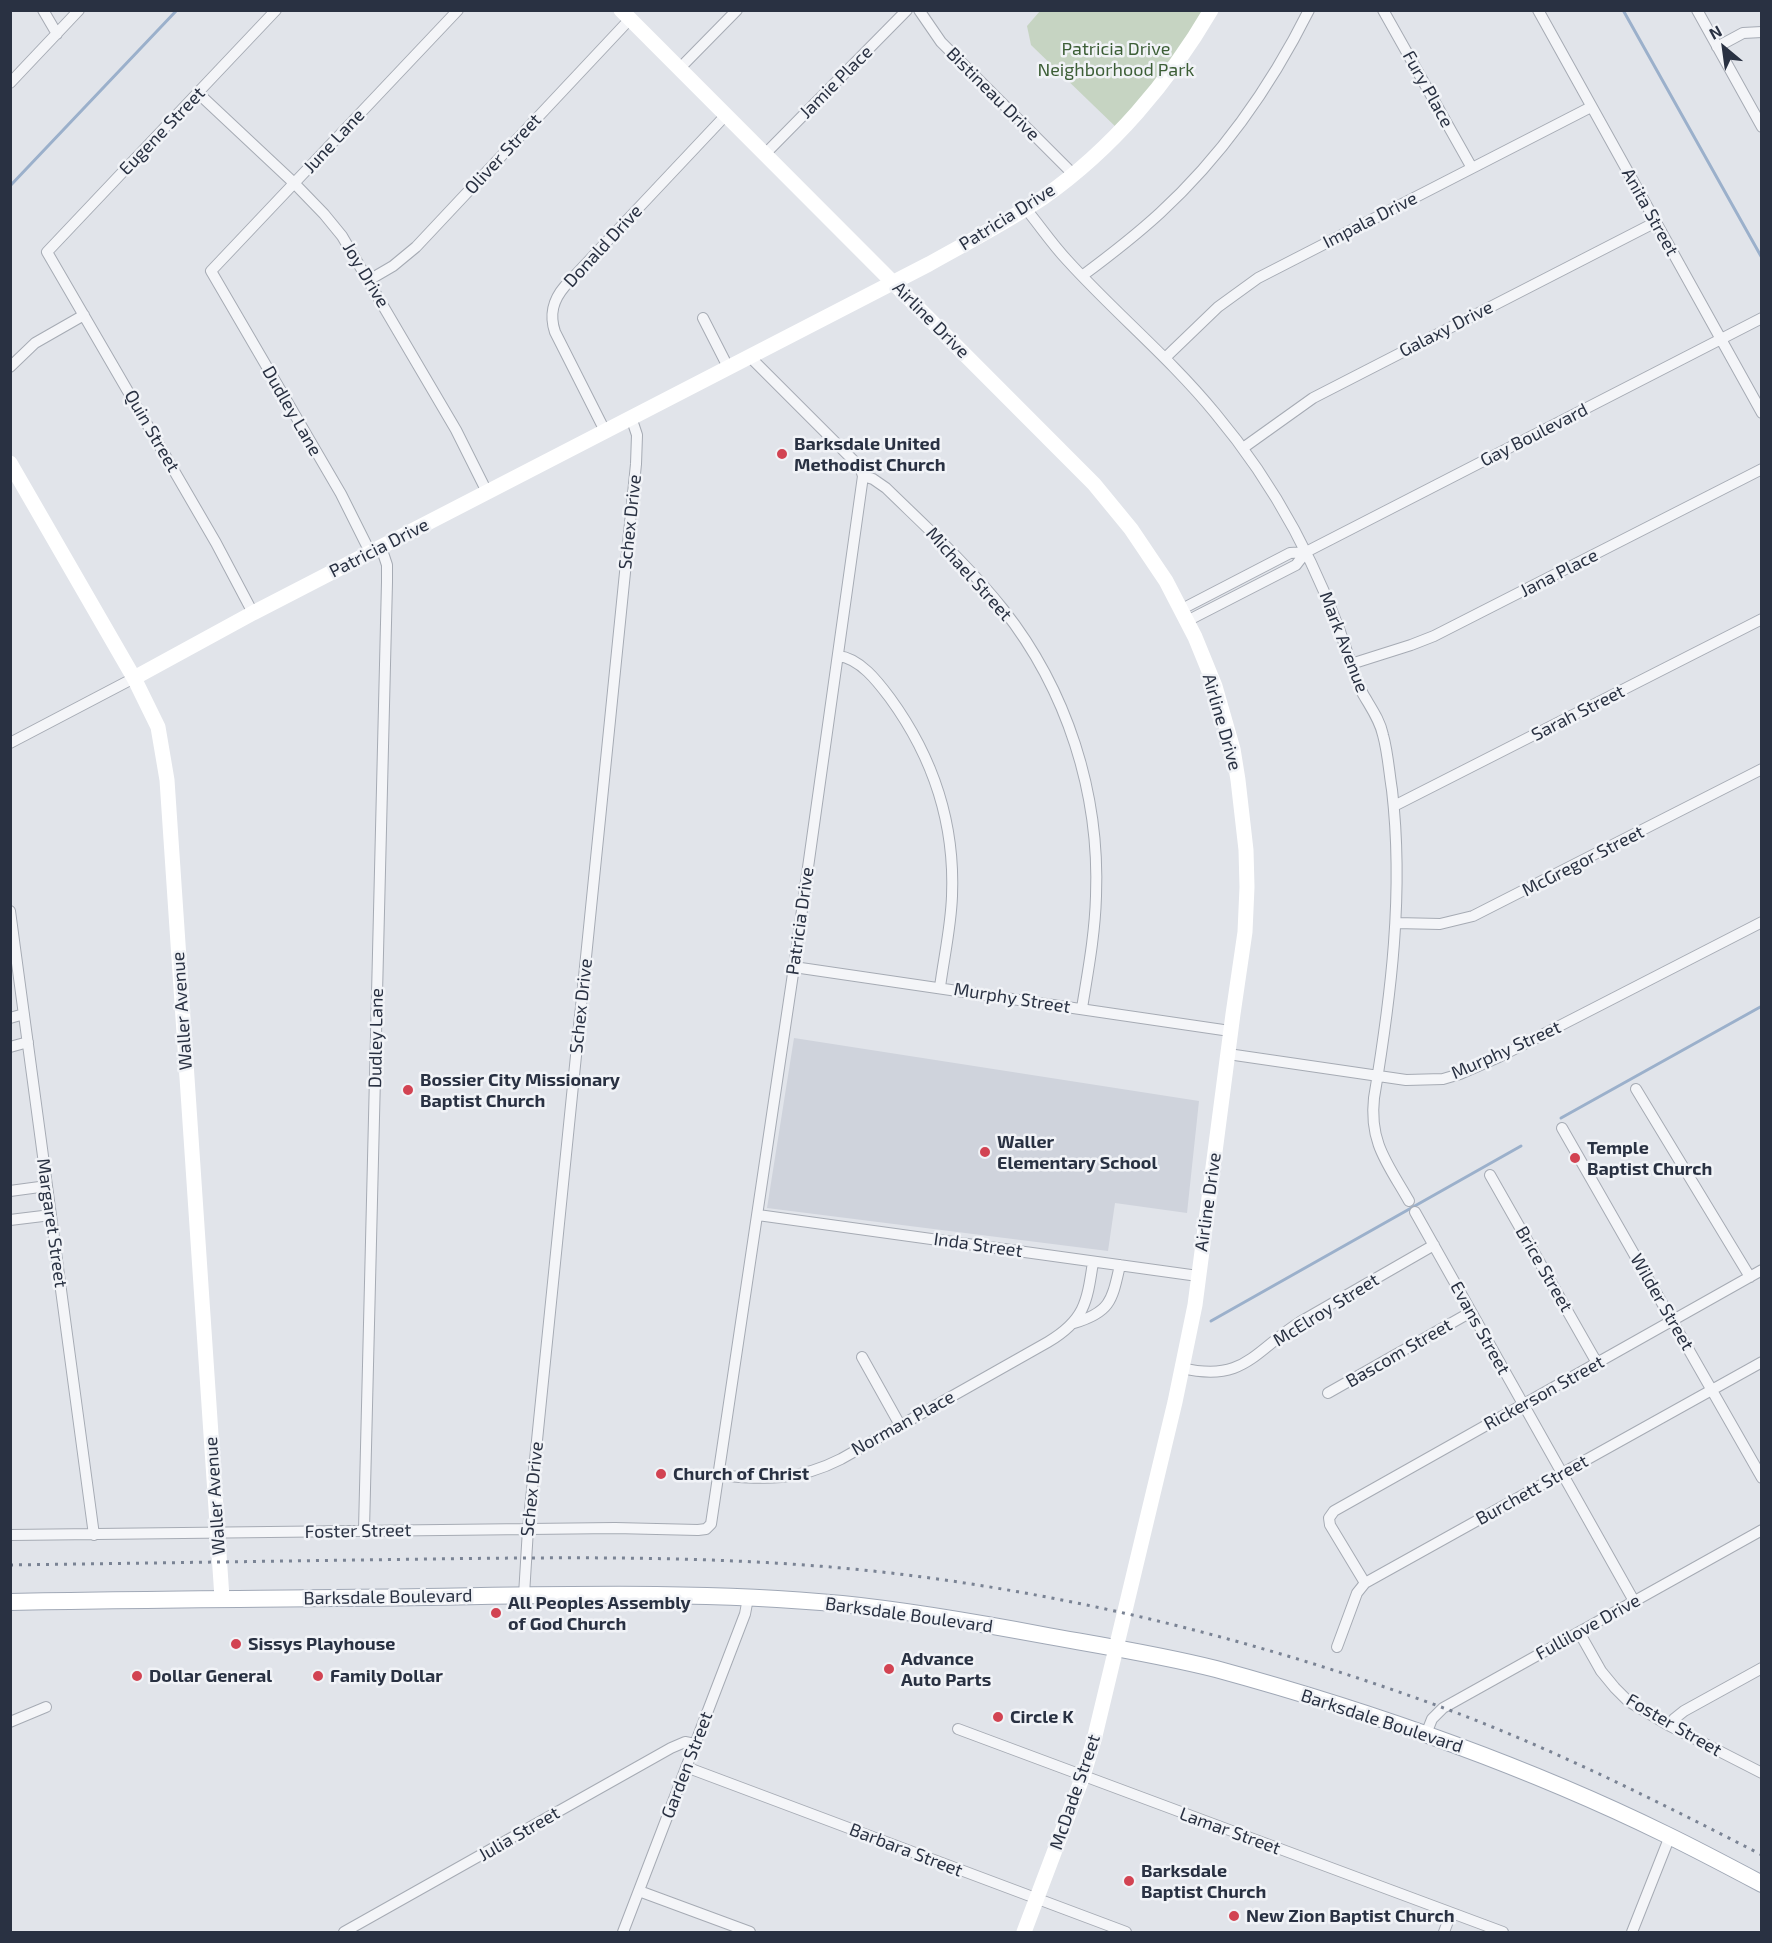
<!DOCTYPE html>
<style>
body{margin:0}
#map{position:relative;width:1772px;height:1943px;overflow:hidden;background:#e1e4ea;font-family:"Exo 2",sans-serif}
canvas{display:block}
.frame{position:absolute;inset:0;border:12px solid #293142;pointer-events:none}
.north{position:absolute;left:1694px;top:18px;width:60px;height:60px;-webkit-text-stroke:4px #f1f3f7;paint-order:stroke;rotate:331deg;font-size:16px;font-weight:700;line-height:24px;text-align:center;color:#293142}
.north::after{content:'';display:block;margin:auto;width:21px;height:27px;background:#293142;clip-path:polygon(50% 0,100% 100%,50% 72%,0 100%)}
</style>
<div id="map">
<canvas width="1772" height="1943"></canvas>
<div class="frame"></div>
<div class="north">N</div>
</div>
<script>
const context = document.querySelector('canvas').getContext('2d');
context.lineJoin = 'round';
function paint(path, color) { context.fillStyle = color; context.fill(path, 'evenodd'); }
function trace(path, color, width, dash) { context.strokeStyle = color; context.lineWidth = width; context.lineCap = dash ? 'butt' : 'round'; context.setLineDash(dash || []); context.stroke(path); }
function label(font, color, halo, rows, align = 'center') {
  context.font = font + ' "Exo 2",sans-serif'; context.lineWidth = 5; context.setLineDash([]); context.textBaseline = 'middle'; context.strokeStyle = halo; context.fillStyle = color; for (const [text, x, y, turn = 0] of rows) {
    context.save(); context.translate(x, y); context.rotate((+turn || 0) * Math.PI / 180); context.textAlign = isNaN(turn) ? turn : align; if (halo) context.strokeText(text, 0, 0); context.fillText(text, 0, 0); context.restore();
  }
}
paint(new Path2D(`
 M794,1038L1199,1101L1187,1213L1115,1203L1108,1251L767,1208Z`), '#cfd3dc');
paint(new Path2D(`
 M1040,11H1210L1120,131L1031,45L1027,26Z`), '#c6d4c2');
trace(new Path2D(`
 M1623,10L1762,258
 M10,186L177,10
 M1561,1118L1762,1006
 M1211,1321L1521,1146`), '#9bb0cb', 3);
const street = new Path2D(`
 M43,10L57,34
 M919,10L941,42L1073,174
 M1383,10L1472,168
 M1538,10L1762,413
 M1697,10L1762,127
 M1717,47L1743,33L1762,32
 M680,68L737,10
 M10,83L79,10
 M198,93L294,183L324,214L342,236L456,430L487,492
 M765,154L907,10
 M1026,209C1040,226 1052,244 1067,260C1115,313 1170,358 1215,413C1278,488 1322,573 1352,666C1355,676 1358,685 1363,694C1371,708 1380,720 1383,735C1388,753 1389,772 1392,790C1404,893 1391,996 1374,1098C1369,1143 1388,1164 1409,1201
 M1082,276C1109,256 1136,235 1160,213C1223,155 1271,86 1309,10
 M369,280L393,266L416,247L630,19
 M703,318L728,367
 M1165,358L1218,307L1258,278L1591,107
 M10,367L35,343L84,315
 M605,431L555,332C549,314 553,300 565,286L726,115
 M1243,448L1313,398L1656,222
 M863,476L873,479L886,488C926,527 968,565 1003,609C1067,690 1100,793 1096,896C1095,934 1088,971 1082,1008
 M370,552L341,494L211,271L458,10
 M1182,609L1290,553L1306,552L1762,318
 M253,613L216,543L47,252L276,10
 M1187,621L1296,565L1306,552
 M838,656C860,658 878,682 890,698C933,757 955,823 952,896C951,926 944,957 940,987
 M1351,664L1411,645L1434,636L1762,469
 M10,743L134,678
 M1394,806L1762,619
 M10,911L94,1535
 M1396,923L1440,924L1473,916L1762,769
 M794,967L1230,1031
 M10,1018L24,1014
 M10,1047L28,1042
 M1228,1054L1406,1080L1443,1079L1460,1074L1499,1057L1762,922
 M1636,1089L1750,1277
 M1562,1128L1762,1478
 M1490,1175L1597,1363
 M10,1191L47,1186
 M1415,1212L1634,1601
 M758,1215L1198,1276
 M10,1220L51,1215
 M1074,1323C1111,1312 1112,1300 1120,1265
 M862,1357L900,1425
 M1182,1368C1244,1383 1254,1351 1300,1322L1434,1245
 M1328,1393L1471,1312
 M718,1475C765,1480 798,1481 841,1459L1048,1342C1085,1320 1087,1302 1093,1262
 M364,1530L387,582V565L381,547
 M10,1535L615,1528L698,1530L706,1529L711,1524L794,967L863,476L860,467L749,356
 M1365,1583L1330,1525L1329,1518L1334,1511L1762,1270
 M524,1595L528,1529L636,464L637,435L631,417
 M1579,1632L1601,1671L1615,1688L1628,1701L1670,1726L1762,1773
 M1337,1647L1357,1593L1365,1583L1762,1362
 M10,1722L46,1707
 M1670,1726L1674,1719L1684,1711L1762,1668
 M958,1729L1503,1932
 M1426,1734L1432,1719L1443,1708L1762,1530
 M686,1767L1126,1932
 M639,1891L750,1932
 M344,1932L671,1748L685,1742L695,1744
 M623,1932L745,1614L748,1598
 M1444,1932L1451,1913
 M1632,1932L1670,1836`);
const primary = new Path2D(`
 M10,1602C149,1599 288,1599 426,1597C565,1595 704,1591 842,1604C911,1611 979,1623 1048,1636C1104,1646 1161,1655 1216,1669C1370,1711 1522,1764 1665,1834C1698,1850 1730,1867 1762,1884`);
trace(street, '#a6abb4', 12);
trace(primary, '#a0a8b6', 18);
trace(street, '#f4f5f8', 10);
trace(new Path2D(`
 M621,10L1094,484L1131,529L1166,581L1195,637L1215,686L1233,749L1238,780L1246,850L1247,887L1245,932L1233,1014L1195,1305L1175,1402L1094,1740L1083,1776L1024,1932
 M10,463L134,678L158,727L167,780L222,1598
 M134,678L253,613L929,264C968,242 1007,222 1044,197C1112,149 1169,82 1211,10`), '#fff', 15);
trace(primary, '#fff', 16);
trace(new Path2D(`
 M10,1565C149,1563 288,1561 427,1559C590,1557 753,1555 915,1576C1094,1599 1272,1645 1441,1707C1552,1748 1657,1801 1762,1855`), '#7a8394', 3, [3, 6]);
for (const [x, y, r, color] of [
 [782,454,6,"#d24352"],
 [408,1090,6,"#d24352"],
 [985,1152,6,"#d24352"],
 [1575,1158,6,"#d24352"],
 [661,1474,6,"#d24352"],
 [496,1613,6,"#d24352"],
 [236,1644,6,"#d24352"],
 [889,1669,6,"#d24352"],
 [137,1676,6,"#d24352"],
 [318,1676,6,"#d24352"],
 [998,1717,6,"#d24352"],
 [1129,1881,6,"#d24352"],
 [1234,1916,6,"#d24352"]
]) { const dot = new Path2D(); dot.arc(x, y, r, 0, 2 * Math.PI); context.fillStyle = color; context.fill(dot); trace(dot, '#f1f3f7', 2); }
label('18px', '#3c5e36', '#f1f3f7', [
 ["Patricia Drive",1116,49],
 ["Neighborhood Park",1116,70]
]);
label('18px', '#293142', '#f1f3f7', [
 ["Jamie Place",836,82,-45],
 ["Fury Place",1428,89,61],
 ["Bistineau Drive",993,94,45],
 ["Eugene Street",162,131,-46],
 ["June Lane",334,141,-47],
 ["Oliver Street",503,154,-47],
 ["Anita Street",1650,212,61],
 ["Patricia Drive",1007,217,-32],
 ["Impala Drive",1370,220,-27],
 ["Donald Drive",603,246,-47],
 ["Joy Drive",366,275,59],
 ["Airline Drive",931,320,45],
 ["Galaxy Drive",1446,329,-27],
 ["Dudley Lane",292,411,60],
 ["Quin Street",152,431,60],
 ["Gay Boulevard",1534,435,-27],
 ["Schex Drive",630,522,-84],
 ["Patricia Drive",379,548,-27],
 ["Jana Place",1559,573,-27],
 ["Michael Street",969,574,48],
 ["Mark Avenue",1344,642,69],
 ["Sarah Street",1578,713,-27],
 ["Airline Drive",1222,722,74],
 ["McGregor Street",1583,861,-27],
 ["Patricia Drive",800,921,-82],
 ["Murphy Street",1012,998,9],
 ["Schex Drive",581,1006,-84],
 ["Waller Avenue",182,1011,-94],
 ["Dudley Lane",376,1038,-89],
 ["Murphy Street",1506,1050,-24],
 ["Airline Drive",1208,1202,-82],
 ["Margaret Street",52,1223,82],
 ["Inda Street",978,1245,8],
 ["Brice Street",1544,1269,60],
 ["Wilder Street",1662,1302,60],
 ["McElroy Street",1326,1310,-32],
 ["Evans Street",1480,1328,61],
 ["Bascom Street",1399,1353,-30],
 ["Rickerson Street",1544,1393,-29],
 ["Norman Place",903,1423,-29],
 ["Schex Drive",532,1489,-84],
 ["Burchett Street",1532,1490,-29],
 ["Waller Avenue",215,1496,-94],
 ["Foster Street",358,1531,-1],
 ["Barksdale Boulevard",388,1597,-1],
 ["Barksdale Boulevard",909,1615,8],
 ["Fullilove Drive",1588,1627,-29],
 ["Barksdale Boulevard",1382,1721,18],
 ["Foster Street",1674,1725,30],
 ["Garden Street",687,1765,-69],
 ["McDade Street",1075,1792,-71],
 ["Lamar Street",1230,1831,20],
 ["Julia Street",519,1834,-30],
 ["Barbara Street",906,1850,21]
]);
label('bold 18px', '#293142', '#f1f3f7', [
 ["Barksdale United",794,444],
 ["Methodist Church",794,465],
 ["Bossier City Missionary",420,1080],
 ["Baptist Church",420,1101],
 ["Waller",997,1142],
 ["Elementary School",997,1163],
 ["Temple",1587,1148],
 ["Baptist Church",1587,1169],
 ["Church of Christ",673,1474],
 ["All Peoples Assembly",508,1603],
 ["of God Church",508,1624],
 ["Sissys Playhouse",248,1644],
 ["Advance",901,1659],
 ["Auto Parts",901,1680],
 ["Dollar General",149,1676],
 ["Family Dollar",330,1676],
 ["Circle K",1010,1717],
 ["Barksdale",1141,1871],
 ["Baptist Church",1141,1892],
 ["New Zion Baptist Church",1246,1916]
], 'left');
</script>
